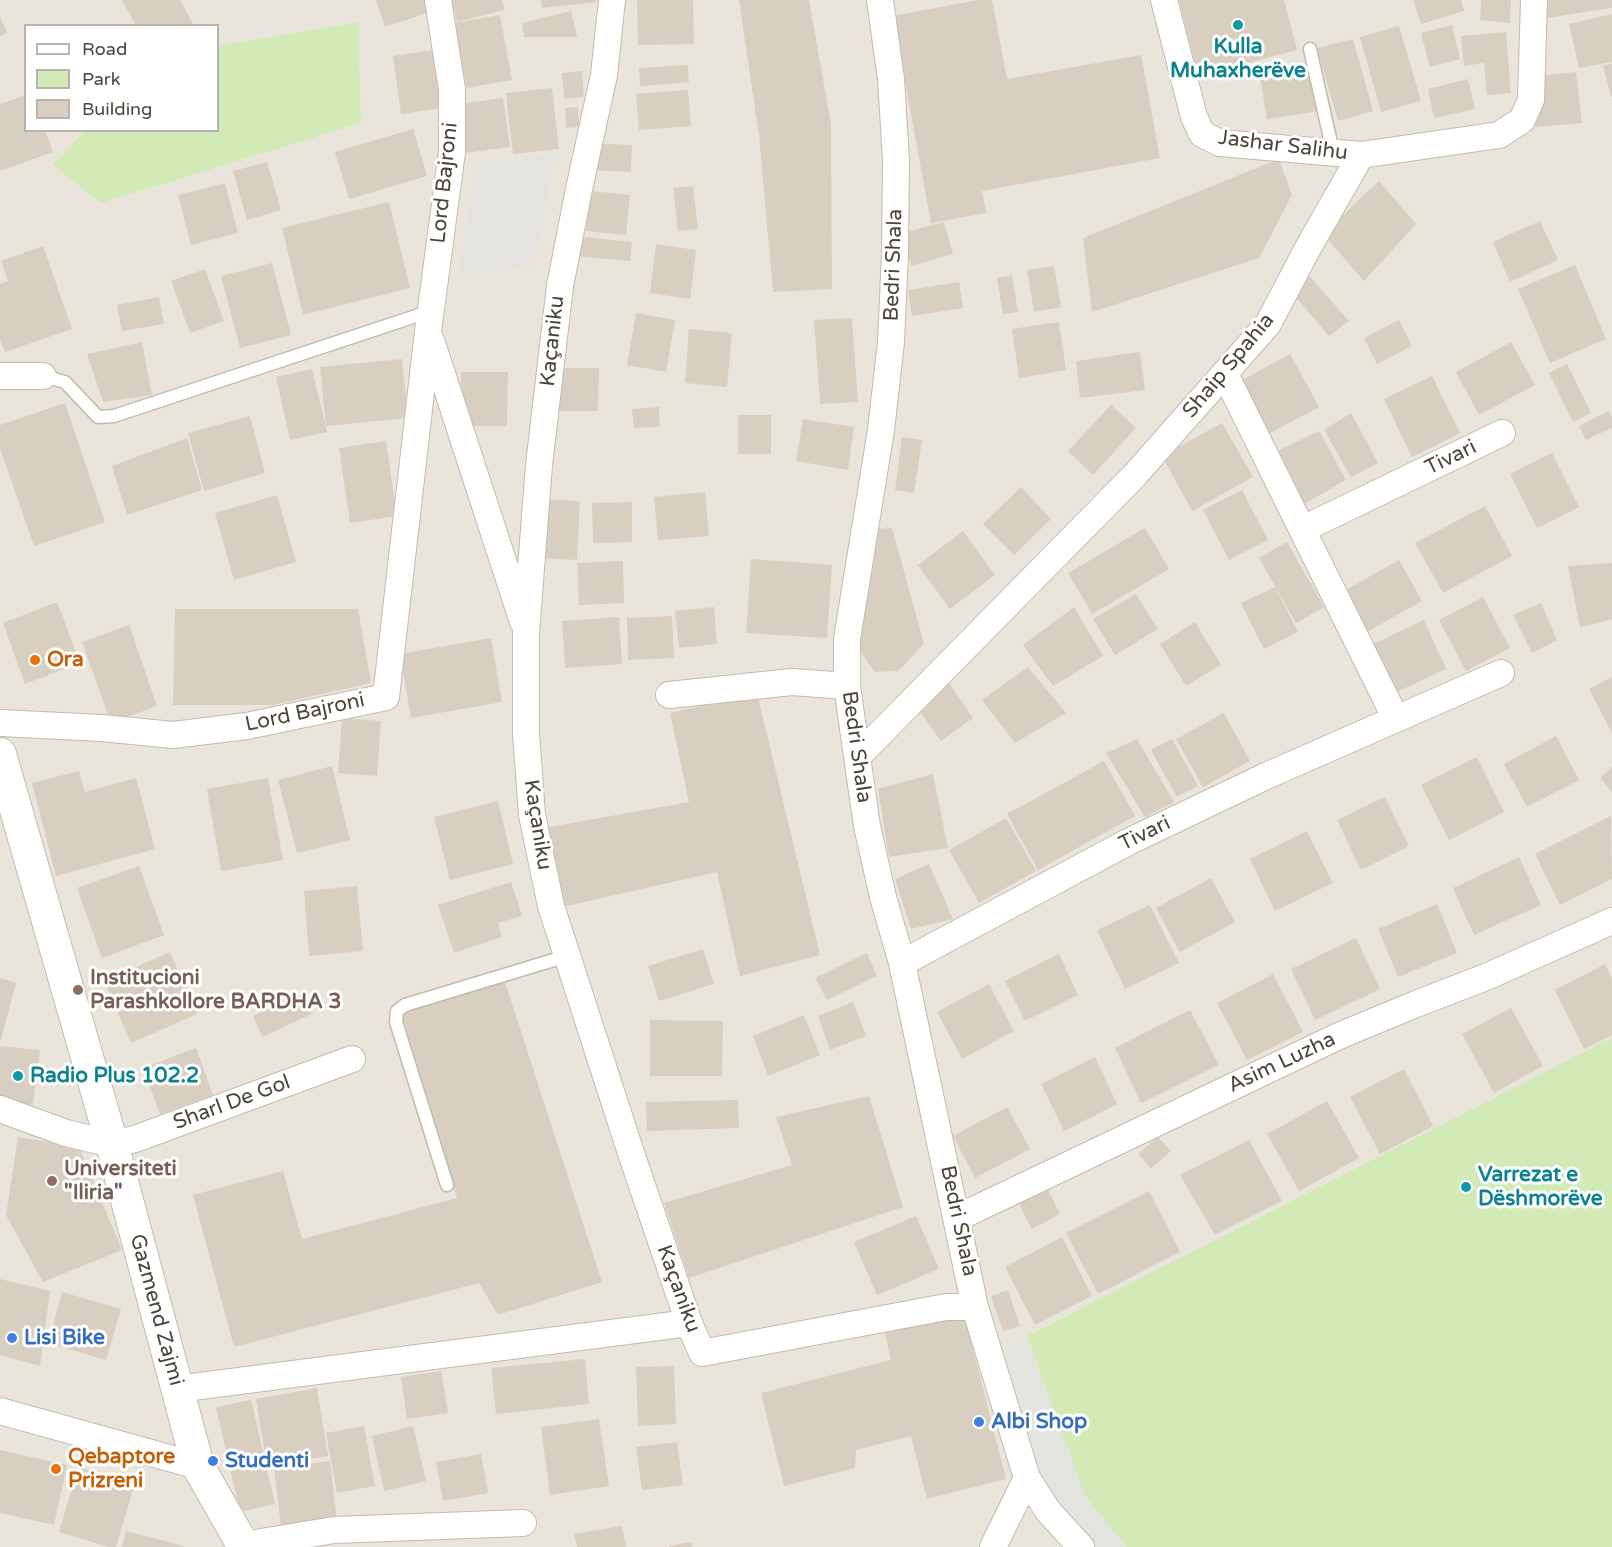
<!DOCTYPE html>
<meta charset="utf-8">
<style>
body{margin:0}
#map{position:relative;width:1612px;height:1547px;overflow:hidden;background:#f6f3ec;font-family:"Varela Round",sans-serif}
canvas{display:block}
.legend{position:absolute;left:24px;top:24px;width:195px;height:108px;box-sizing:border-box;background:#fff;border:2px solid #b7b4b0;margin:0;padding:8px 10px;list-style:none;font-size:18px;color:#4b4439}
.legend li{display:flex;align-items:center;gap:12px;height:30px}
.legend b{width:30px;border:2px solid #b7b4b0}
</style>
<div id="map">
<canvas width="1612" height="1547"></canvas>
<ul class="legend">
<li><b style="height:8px;background:#fff"></b>Road</li>
<li><b style="height:16px;background:#d2eab5"></b>Park</li>
<li><b style="height:16px;background:#d8cfc1"></b>Building</li>
</ul>
</div>
<script>
const context = document.querySelector('canvas').getContext('2d');
context.lineJoin = 'round';
function paint(path, color) { context.fillStyle = color; context.fill(path, 'evenodd'); }
function trace(path, color, width, dash) { context.strokeStyle = color; context.lineWidth = width; context.lineCap = dash ? 'butt' : 'round'; context.setLineDash(dash || []); context.stroke(path); }
function label(font, color, halo, rows, align = 'center') {
  context.font = font + ' "Varela Round",sans-serif'; context.lineWidth = 6; context.setLineDash([]); context.textBaseline = 'middle'; context.strokeStyle = halo; context.fillStyle = color; for (const [text, x, y, turn = 0] of rows) {
    context.save(); context.translate(x, y); context.rotate((+turn || 0) * Math.PI / 180); context.textAlign = isNaN(turn) ? turn : align; if (halo) context.strokeText(text, 0, 0); context.fillText(text, 0, 0); context.restore();
  }
}
paint(new Path2D(`
 M0,0H1612V1547H0ZM26,26H218V130H26Z`), '#eae5da');
paint(new Path2D(`
 M358,22L361,123L101,203L53,165L85,131L218,130V46Z
 M1612,1038V1547H1126L1084,1494L1027,1336Z`), '#d2eab5');
paint(new Path2D(`
 M555,154L535,265L458,276L476,163Z
 M1027,1336L1084,1494L1126,1547H1093L1056,1509L1032,1454L1000,1352Z`), '#e5e3e0');
paint(new Path2D(`
 M122,0H180L194,26H136Z
 M376,0H425L430,12L385,27Z
 M452,0H502L505,10L457,22Z
 M541,0H596V2L542,8Z
 M637,0H693L694,44L638,45Z
 M739,0H809L831,124L832,289L773,292L759,136Z
 M978,0H992L1007,79L1141,55L1160,158L982,191L986,213L931,223L893,16Z
 M1179,0H1284L1297,50L1198,76Z
 M1413,0H1461L1464,11L1421,24Z
 M1481,0H1511L1510,23L1480,20Z
 M1540,0H1612V8L1540,19Z
 M571,11L577,37H524L522,23Z
 M1612,14V62L1579,68L1569,24Z
 M500,15L512,80L467,88L454,23Z
 M0,16L7,33L0,36Z
 M1452,25L1460,59L1430,67L1421,33Z
 M1399,26L1421,101L1381,112L1360,37Z
 M1506,32L1511,93L1487,95L1484,63L1464,66L1461,36Z
 M1353,39L1373,111L1338,121L1317,48Z
 M440,49L449,107L401,114L393,56Z
 M1311,63L1319,111L1267,119L1259,72Z
 M1612,64V97H1611L1603,65Z
 M688,65L689,82L640,86L639,68Z
 M582,71L584,97L564,99L562,73Z
 M1576,72L1582,123L1535,127L1539,76Z
 M1468,79L1475,109L1434,118L1428,89Z
 M552,88L559,149L513,154L506,93Z
 M688,90L691,126L639,130L636,94Z
 M26,95V130H45L53,152L0,171V104Z
 M503,98L510,147L465,153L458,104Z
 M578,107L579,127L566,128L565,108Z
 M413,129L427,176L349,199L335,152Z
 M594,143L632,145L631,172L593,170Z
 M1279,159L1292,195L1259,258L1092,312L1083,238Z
 M267,162L281,210L247,220L233,171Z
 M1379,181L1416,224L1364,281L1323,234Z
 M225,183L238,233L191,245L178,195Z
 M693,186L698,229L678,231L673,188Z
 M591,191L630,195L626,235L586,231Z
 M389,202L410,288L303,315L282,228Z
 M1540,221L1558,260L1510,282L1493,242Z
 M944,222L953,254L911,266L903,233Z
 M577,236L632,242L630,261L575,256Z
 M656,244L696,250L690,299L650,293Z
 M43,246L72,329L5,352L0,339V284L8,281L1,261Z
 M272,263L291,335L240,348L221,276Z
 M1575,265L1606,339L1550,363L1518,289Z
 M1054,266L1061,307L1034,312L1027,270Z
 M205,269L224,321L190,333L171,281Z
 M1305,271L1349,321L1329,336L1288,288Z
 M1012,275L1018,312L1003,314L997,278Z
 M959,282L963,308L912,316L908,290Z
 M159,297L164,324L122,331L117,305Z
 M636,313L675,320L666,372L627,365Z
 M852,318L858,402L820,404L814,320Z
 M1399,320L1412,346L1377,364L1364,338Z
 M1059,322L1066,370L1019,378L1012,329Z
 M689,329L732,333L727,387L685,383Z
 M142,342L152,395L103,402L87,354Z
 M1511,342L1535,385L1479,415L1456,372Z
 M1140,352L1145,390L1080,398L1076,361Z
 M1290,354L1319,407L1263,437L1235,384Z
 M402,359L408,418L326,426L320,367Z
 M1567,364L1591,413L1573,422L1549,373Z
 M558,368H599L598,411H558Z
 M312,369L327,432L290,440L276,377Z
 M461,372H508L507,426H461Z
 M1432,376L1460,433L1412,457L1384,399Z
 M65,403L105,522L34,546L0,448V425Z
 M1111,405L1136,428L1093,475L1068,451Z
 M659,407L660,427L634,428L632,409Z
 M1609,411L1612,417V428L1586,440L1579,426Z
 M1351,413L1378,463L1351,477L1324,430Z
 M738,415H771V454H738Z
 M250,416L265,473L204,491L188,433Z
 M803,419L854,427L848,470L796,461Z
 M1222,423L1253,477L1192,511L1162,456Z
 M1319,431L1346,480L1297,508L1269,455Z
 M902,437L922,440L914,493L895,490Z
 M187,438L202,490L127,515L112,466Z
 M386,441L397,516L350,523L339,448Z
 M1552,453L1579,507L1537,528L1510,474Z
 M1021,487L1051,519L1014,555L983,524Z
 M1242,490L1268,540L1229,560L1203,510Z
 M705,492L709,536L658,540L654,497Z
 M277,495L296,562L234,580L215,513Z
 M540,499L580,501L577,560L537,558Z
 M632,502V542L593,543L592,503Z
 M1485,506L1512,556L1443,593L1415,543Z
 M892,528L924,644L898,671L875,672L853,642L869,529Z
 M1145,528L1169,569L1092,614L1068,573Z
 M963,531L995,575L950,609L918,565Z
 M1287,542L1324,607L1296,623L1259,558Z
 M751,559L832,565L827,638L746,633Z
 M1399,560L1422,601L1363,634L1340,593Z
 M623,561L624,603L579,605L577,563Z
 M1612,563V619L1580,628L1568,566Z
 M1275,587L1298,632L1264,649L1241,603Z
 M1136,594L1158,629L1115,655L1093,619Z
 M1483,597L1510,648L1466,671L1439,620Z
 M57,602L80,663L25,684L3,623Z
 M1541,603L1557,640L1532,653L1513,615Z
 M714,607L717,644L679,648L675,611Z
 M1074,607L1103,656L1053,686L1023,645Z
 M175,609H358L371,683L273,705H173Z
 M672,616L674,658L628,660L627,618Z
 M619,617L622,664L565,668L562,621Z
 M1424,620L1446,669L1388,696L1365,648Z
 M1195,622L1221,665L1186,686L1160,644Z
 M129,625L157,706L111,723L82,642Z
 M491,638L502,702L411,718L400,654Z
 M1028,667L1066,713L1015,743L982,700Z
 M1612,677V733L1589,689Z
 M949,683L973,718L941,741L916,706Z
 M757,693L820,955L740,976L717,872L562,907L544,828L689,802L670,713Z
 M1224,713L1250,761L1203,787L1176,739Z
 M342,718L381,721L377,776L338,773Z
 M1556,736L1579,780L1527,807L1504,764Z
 M1137,739L1174,802L1145,817L1106,753Z
 M1172,739L1198,786L1177,797L1151,750Z
 M1477,757L1504,812L1449,840L1421,785Z
 M1104,761L1135,816L1038,870L1007,814Z
 M332,766L350,840L297,853L278,780Z
 M1612,767V792L1600,778Z
 M79,771L85,792L136,778L155,849L56,876L32,783Z
 M933,774L948,848L889,857L878,789Z
 M268,778L283,860L221,871L207,789Z
 M1385,797L1409,846L1361,870L1337,820Z
 M498,801L513,864L450,880L434,817Z
 M1611,816L1612,879L1560,905L1535,854Z
 M1006,818L1036,871L979,903L949,850Z
 M1307,831L1333,883L1275,911L1250,859Z
 M1519,857L1541,905L1474,935L1453,888Z
 M929,864L953,919L911,929L895,879Z
 M139,866L164,935L102,958L77,888Z
 M1211,878L1235,922L1180,952L1156,908Z
 M511,882L522,916L498,923L502,937L454,953L438,905Z
 M357,886L363,951L309,956L304,891Z
 M1437,904L1457,953L1398,977L1378,929Z
 M1150,905L1179,963L1125,989L1097,930Z
 M1356,938L1380,989L1315,1020L1291,969Z
 M703,949L714,984L659,1001L648,966Z
 M170,952L197,1014L131,1043L104,981Z
 M867,953L877,976L827,1000L815,978Z
 M1059,954L1078,995L1025,1021L1005,981Z
 M1605,964L1612,979V1035L1584,1049L1555,990Z
 M1273,974L1303,1032L1247,1060L1217,1003Z
 M0,978L16,983L1,1040H0Z
 M504,979L602,1282L498,1315L479,1283L234,1347L193,1195L283,1171L302,1239L457,1198L401,1012Z
 M989,984L1014,1031L962,1059L937,1012Z
 M302,993L312,1014L262,1037L253,1016Z
 M853,1002L866,1036L830,1050L818,1016Z
 M1511,1008L1543,1066L1494,1093L1462,1034Z
 M1190,1010L1219,1065L1141,1103L1115,1048Z
 M804,1015L820,1055L768,1076L753,1036Z
 M650,1020L723,1021L722,1076H650Z
 M0,1046L40,1050L33,1105L0,1101Z
 M196,1048L213,1095L160,1114L143,1068Z
 M1095,1057L1117,1104L1064,1131L1041,1084Z
 M1404,1069L1433,1126L1380,1154L1350,1097Z
 M869,1096L903,1207L689,1278L664,1203L792,1165L776,1117Z
 M738,1100L739,1128L647,1131L646,1102Z
 M1327,1101L1359,1158L1299,1191L1267,1134Z
 M1007,1107L1030,1149L975,1178L953,1136Z
 M18,1137L79,1147L122,1250L43,1282L6,1215Z
 M1158,1137L1171,1151L1151,1168L1138,1154Z
 M1249,1140L1282,1201L1215,1235L1180,1175Z
 M1048,1189L1060,1214L1032,1229L1019,1204Z
 M1149,1191L1180,1252L1098,1294L1066,1233Z
 M916,1216L939,1269L877,1295L854,1242Z
 M1062,1237L1092,1296L1035,1325L1005,1267Z
 M0,1279L50,1291L40,1366L0,1355Z
 M1008,1290L1020,1326L1003,1331L991,1296Z
 M62,1292L121,1309L106,1360L48,1343Z
 M963,1310L1006,1479L927,1499L911,1436L856,1450L855,1468L784,1486L761,1393L891,1360L884,1330Z
 M585,1359L589,1404L496,1414L491,1368Z
 M674,1366L676,1424L638,1426L636,1367Z
 M441,1371L448,1413L407,1419L401,1377Z
 M317,1388L328,1456L267,1466L256,1399Z
 M251,1400L275,1504L240,1512L216,1407Z
 M599,1419L609,1486L550,1495L541,1427Z
 M364,1426L375,1486L337,1493L326,1433Z
 M413,1426L426,1481L384,1491L372,1436Z
 M677,1442L683,1485L642,1490L636,1447Z
 M0,1450L67,1465L54,1525L0,1513Z
 M481,1454L488,1493L443,1501L436,1462Z
 M330,1461L337,1521L281,1527L274,1468Z
 M78,1467L135,1483L116,1547H109L59,1532Z
 M622,1526L626,1547H577L574,1534Z
 M126,1531L184,1546V1547H122Z
 M691,1542L692,1547H669V1546Z`), '#d8cfc1');
const service = new Path2D(`
 M1310,49L1333,152
 M43,376L65,382L98,417L114,416L431,311
 M447,1185L396,1022L397,1011L405,1005L567,956`);
const minor = new Path2D(`
 M612,0L604,75L579,189L560,286L539,465L526,633V733L532,815L551,906L632,1156L689,1323L702,1353L946,1307H975
 M880,0L891,79L896,160L895,254L891,342L881,430L847,639V686L867,826L883,897L902,963L975,1307L1027,1478L1048,1511L1081,1547
 M1164,0L1194,117L1202,134L1220,143L1361,155
 M431,340L523,622
 M1225,374L1396,719
 M0,376H43
 M1303,529L1502,433
 M669,695L792,682L847,686
 M0,723L102,728L173,735L247,726L386,697L428,331L452,152V89L438,0
 M858,756L1135,475L1268,324L1309,246L1361,155L1499,135L1522,120L1531,100L1534,0
 M902,963L1128,842L1266,776L1501,673
 M0,1109L66,1133L112,1144L135,1139L352,1059
 M957,1218L1341,1035L1416,1004L1486,977L1612,921
 M177,1389L689,1323
 M0,1411L198,1466
 M243,1545L334,1530L523,1523
 M993,1547L1027,1478`);
const tertiary = new Path2D(`
 M0,754L112,1144L198,1466L244,1547`);
trace(service, '#c2bbae', 15);
trace(minor, '#c2bbae', 28);
trace(tertiary, '#c2bbae', 34);
trace(service, '#fff', 12);
trace(minor, '#fff', 26);
trace(tertiary, '#fff', 32);
for (const [x, y, r, color] of [
 [1238,25,6,"#0f9aa8"],
 [35,660,6,"#e8710a"],
 [78,990,6,"#8d6e63"],
 [18,1076,6,"#0f9aa8"],
 [52,1181,6,"#8d6e63"],
 [1466,1187,6,"#0f9aa8"],
 [12,1338,6,"#3f7fe0"],
 [979,1422,6,"#3f7fe0"],
 [213,1461,6,"#3f7fe0"],
 [56,1469,6,"#e8710a"]
]) { const dot = new Path2D(); dot.arc(x, y, r, 0, 2 * Math.PI); context.fillStyle = color; context.fill(dot); trace(dot, '#fff', 2); }
label('bold 21px', '#0d838f', '#fff', [
 ["Kulla",1238,47,"center"],
 ["Muhaxherëve",1238,71,"center"],
 ["Radio Plus 102.2",30,1076],
 ["Varrezat e",1478,1175],
 ["Dëshmorëve",1478,1199]
], 'left');
label('21px', '#4b4439', '#fff', [
 ["Jashar Salihu",1283,146,7],
 ["Lord Bajroni",445,183,-84],
 ["Bedri Shala",894,265,-88],
 ["Kaçaniku",553,341,-84],
 ["Shaip Spahia",1229,366,-50],
 ["Tivari",1451,458,-26],
 ["Lord Bajroni",305,713,-12],
 ["Bedri Shala",856,747,82],
 ["Kaçaniku",537,825,81],
 ["Tivari",1145,834,-26],
 ["Asim Luzha",1282,1063,-25],
 ["Sharl De Gol",232,1103,-20],
 ["Bedri Shala",958,1221,78],
 ["Kaçaniku",678,1289,70],
 ["Gazmend Zajmi",156,1310,75]
]);
label('bold 21px', '#c56008', '#fff', [
 ["Ora",47,660],
 ["Qebaptore",68,1457],
 ["Prizreni",68,1481]
], 'left');
label('bold 21px', '#785e54', '#fff', [
 ["Institucioni",90,978],
 ["Parashkollore BARDHA 3",90,1002],
 ["Universiteti",64,1169],
 ["\"Iliria\"",64,1193]
], 'left');
label('bold 21px', '#366cbe', '#fff', [
 ["Lisi Bike",24,1338],
 ["Albi Shop",991,1422],
 ["Studenti",225,1461]
], 'left');
</script>
